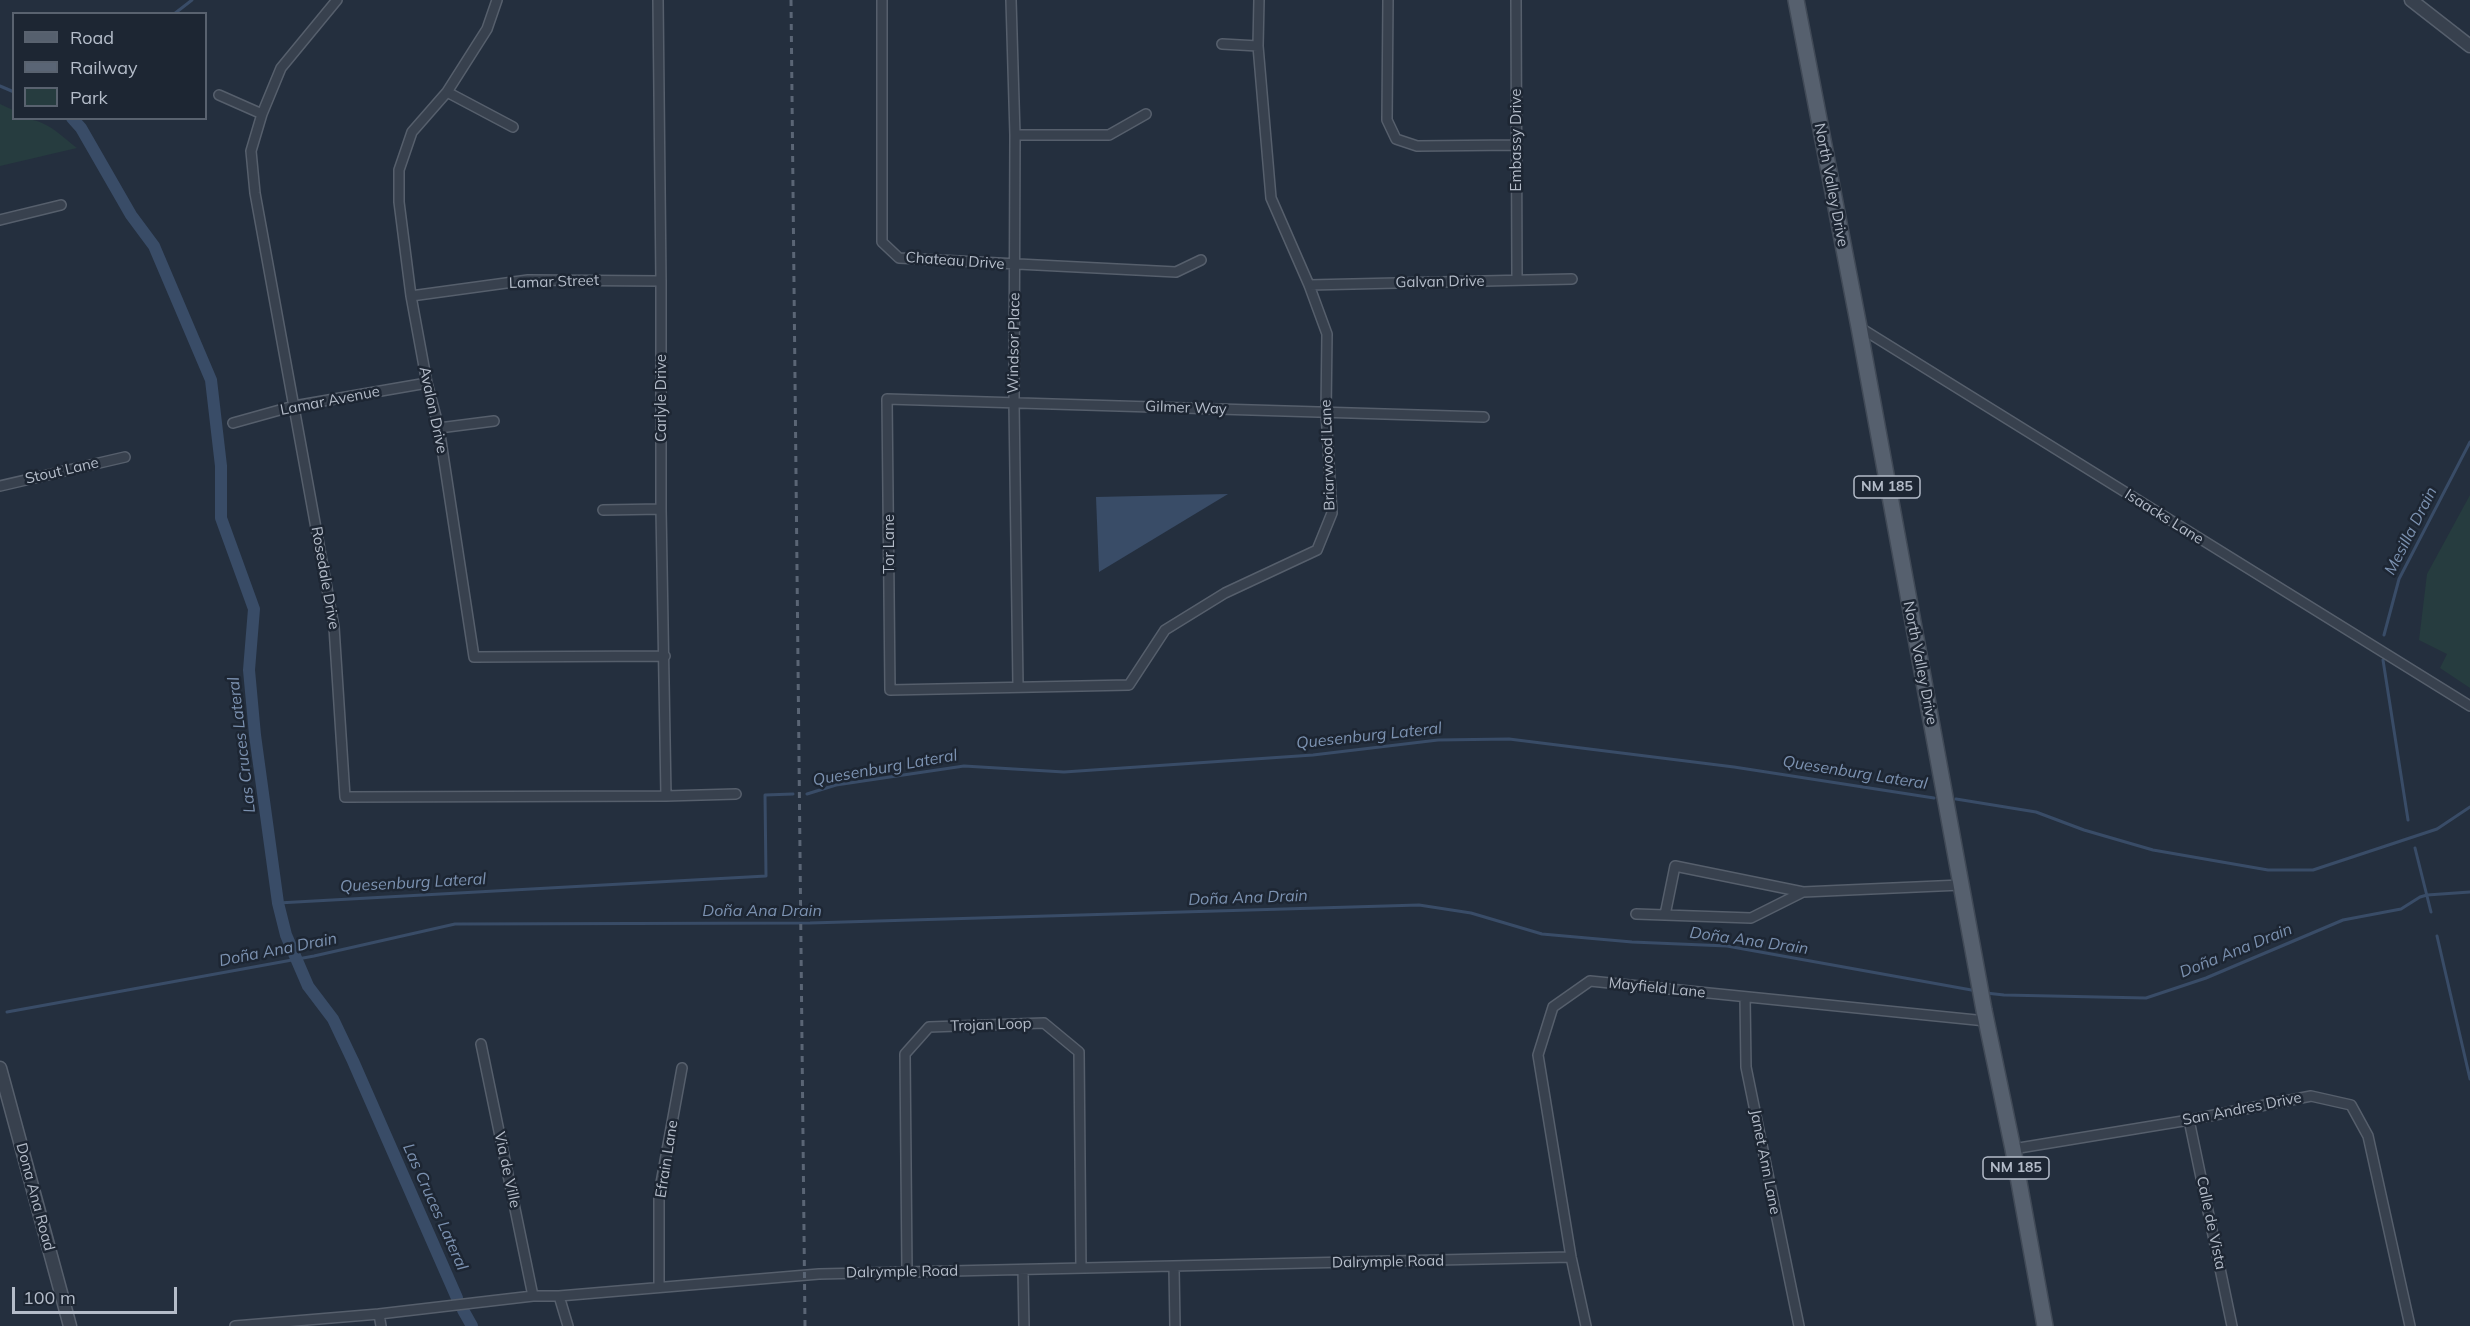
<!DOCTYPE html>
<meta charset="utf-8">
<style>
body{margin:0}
#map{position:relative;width:2470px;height:1326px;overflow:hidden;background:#242f3e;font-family:Mulish,sans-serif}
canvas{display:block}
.legend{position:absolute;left:12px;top:12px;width:195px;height:108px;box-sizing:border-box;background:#1d2633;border:2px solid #59626f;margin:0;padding:8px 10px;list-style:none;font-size:18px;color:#b4bcc9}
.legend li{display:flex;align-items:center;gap:12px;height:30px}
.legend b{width:30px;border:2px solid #59626f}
.scale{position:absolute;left:12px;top:1287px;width:165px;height:27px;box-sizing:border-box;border:3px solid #b4bcc9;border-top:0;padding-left:8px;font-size:18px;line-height:21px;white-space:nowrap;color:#b4bcc9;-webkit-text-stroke:4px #1d2633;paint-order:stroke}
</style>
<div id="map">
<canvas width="2470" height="1326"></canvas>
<ul class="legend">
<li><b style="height:8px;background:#56606e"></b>Road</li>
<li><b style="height:8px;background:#5a6575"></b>Railway</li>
<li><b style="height:16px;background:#263c3f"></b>Park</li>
</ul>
<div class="scale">100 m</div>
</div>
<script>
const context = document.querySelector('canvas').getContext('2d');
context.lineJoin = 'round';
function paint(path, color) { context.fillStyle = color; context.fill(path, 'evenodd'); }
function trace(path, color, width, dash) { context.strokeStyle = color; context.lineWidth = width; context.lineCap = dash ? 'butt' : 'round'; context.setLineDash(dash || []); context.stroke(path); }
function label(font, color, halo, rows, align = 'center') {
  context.font = font + ' Mulish,sans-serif'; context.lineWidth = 5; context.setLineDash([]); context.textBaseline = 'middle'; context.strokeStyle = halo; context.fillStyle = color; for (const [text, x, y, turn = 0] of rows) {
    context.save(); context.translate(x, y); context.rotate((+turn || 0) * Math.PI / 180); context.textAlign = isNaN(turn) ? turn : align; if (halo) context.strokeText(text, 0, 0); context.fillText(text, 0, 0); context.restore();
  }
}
paint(new Path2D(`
 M0,104L13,110L14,118C45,118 54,130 77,148L0,166Z
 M2470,495V688L2440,668L2447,654L2419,640L2427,574Z`), '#263c3f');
paint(new Path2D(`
 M1228,494L1099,572L1096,497Z`), '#394c67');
trace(new Path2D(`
 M174,14L192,0
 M0,86L14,92
 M74,120V118
 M2384,635L2399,579L2470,442
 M2383,660L2408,820
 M807,794L836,785L964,766L1064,772L1313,755L1438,740L1509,739L1734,767L1934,798
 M1956,799L2036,812L2084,830L2153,850L2268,870H2313L2437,829L2470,807
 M2415,848L2431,912
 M278,903L766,876L765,795L793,794
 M2437,936L2470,1079
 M1986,993L2004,995L2146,998L2206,978L2343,920L2401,909L2420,897L2427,895L2470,892
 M7,1012L314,956L455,924L810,923L1419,905L1471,913L1542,934L1632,942L1727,946L1977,991`), '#394c67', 3);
trace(new Path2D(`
 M72,118L81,128L131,215L154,246L211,380L221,466V518L254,609L249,670L255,735L278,903L286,935L308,986L333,1019L353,1061L457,1298
 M463,1310L472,1326`), '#394c67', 12);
const minor = new Path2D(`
 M337,0L281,68L262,114L251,151L255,193L334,627L345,797L666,796L736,794
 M497,0L487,29L447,92L412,132L399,170V202L411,296L427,383L439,428L474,657L665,656
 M658,0L661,281V509L666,796
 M882,0V242L899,258L1176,272L1201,260
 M1011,0L1015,135L1014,403L1018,686
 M1259,0L1258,46L1271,198L1309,285L1327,334L1326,412L1332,513L1317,550L1225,593L1165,630L1129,685L890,690L887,399L1484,417
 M1388,0L1387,120L1396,139L1417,146L1516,145
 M1516,0L1517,280
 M1222,44L1258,46
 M447,92L513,127
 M219,95L262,114
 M1015,135H1109L1146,114
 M0,220L61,205
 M1309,285L1572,279
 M411,296L528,280L661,281
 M1859,327L2470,706
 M233,423L294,406L427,383
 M439,428L494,421
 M0,486L125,457
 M603,510L661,509
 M1636,914L1751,918L1803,892L1961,885
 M1665,915L1675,866L1803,892
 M1745,997L1746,1067L1799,1326
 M481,1044L533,1296
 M2189,1120L2232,1326
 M2013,1149L2189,1120L2311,1096L2351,1105L2368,1136L2410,1326
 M1174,1268L1175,1326
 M1023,1270L1024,1326
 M907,1272L905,1054L929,1027L1044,1023L1079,1052L1081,1268
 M659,1287V1194L682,1068
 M559,1296L568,1326
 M379,1314L381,1326
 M235,1326L379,1314L533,1296H559L819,1274L1571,1257
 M1586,1326L1571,1257L1538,1055L1553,1007L1590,981L1986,1021`);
const tertiary = new Path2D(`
 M2411,0L2470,46
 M0,1068L70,1326`);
const primary = new Path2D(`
 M1796,0L1859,327L1984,1010L2013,1149L2045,1326`);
trace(minor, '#565f6c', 12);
trace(tertiary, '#565f6c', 15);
trace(primary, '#414a57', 18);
trace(minor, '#38414e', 9);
trace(tertiary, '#38414e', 12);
trace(primary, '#56606e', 15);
trace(new Path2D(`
 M791,0L805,1326`), '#5a6575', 3, [6, 6]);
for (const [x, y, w] of [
 [1887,487,66],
 [2016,1168,66]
]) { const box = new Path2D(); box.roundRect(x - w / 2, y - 11, w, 22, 4.5); context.fillStyle = '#1d2633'; context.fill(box); trace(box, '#b4bcc9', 1.5); }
label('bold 14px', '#b4bcc9', null, [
 ["NM 185",1887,487],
 ["NM 185",2016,1168]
]);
label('15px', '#b4bcc9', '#1d2633', [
 ["Embassy Drive",1516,140,-90],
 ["North Valley Drive",1831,185,79],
 ["Chateau Drive",955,261,4],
 ["Lamar Street",554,282,-2],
 ["Galvan Drive",1440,282,-1],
 ["Windsor Place",1014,343,-89],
 ["Carlyle Drive",661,398,-90],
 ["Lamar Avenue",330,401,-11],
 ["Gilmer Way",1186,408,2],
 ["Avalon Drive",433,410,78],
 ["Briarwood Lane",1328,455,-92],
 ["Stout Lane",62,471,-13],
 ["Isaacks Lane",2164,517,32],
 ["Tor Lane",889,544,-90],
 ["Rosedale Drive",325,578,80],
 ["North Valley Drive",1920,663,79],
 ["Mayfield Lane",1657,988,6],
 ["Trojan Loop",991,1025,-2],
 ["San Andres Drive",2242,1109,-11],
 ["Efrain Lane",667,1159,-81],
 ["Janet Ann Lane",1765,1162,79],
 ["Via de Ville",507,1170,78],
 ["Dona Ana Road",35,1197,75],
 ["Calle de Vista",2211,1223,78],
 ["Dalrymple Road",1388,1262,-1],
 ["Dalrymple Road",902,1272,-1]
]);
label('italic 16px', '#7c92b1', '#1d2633', [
 ["Mesilla Drain",2411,531,-63],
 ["Quesenburg Lateral",1369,736,-6],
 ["Las Cruces Lateral",242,745,-97],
 ["Quesenburg Lateral",885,768,-10],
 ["Quesenburg Lateral",1855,773,9],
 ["Quesenburg Lateral",413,883,-3],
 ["Doña Ana Drain",1248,898,-2],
 ["Doña Ana Drain",762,911],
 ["Doña Ana Drain",1749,941,8],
 ["Doña Ana Drain",278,950,-11],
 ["Doña Ana Drain",2236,951,-22],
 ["Las Cruces Lateral",435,1207,66]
]);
</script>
